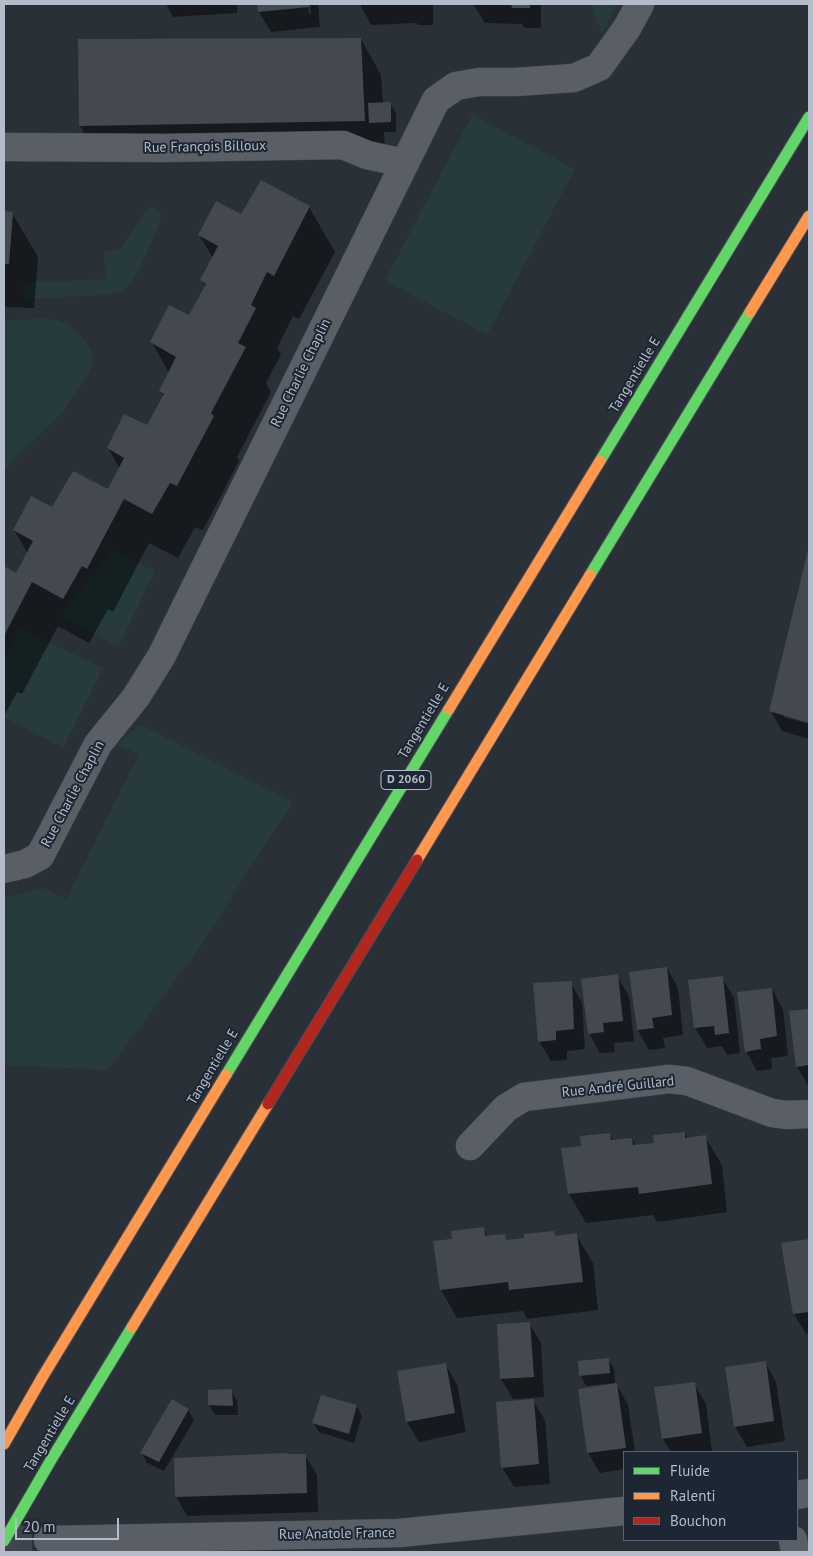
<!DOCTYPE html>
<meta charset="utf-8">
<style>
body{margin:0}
#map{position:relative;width:813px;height:1556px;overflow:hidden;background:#2a3038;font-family:"PT Sans",sans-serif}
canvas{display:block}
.frame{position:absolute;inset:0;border:5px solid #b4bcc9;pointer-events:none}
.legend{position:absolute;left:623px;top:1451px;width:175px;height:90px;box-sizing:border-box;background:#1d2633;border:1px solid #59626f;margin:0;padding:6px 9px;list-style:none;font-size:15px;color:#b4bcc9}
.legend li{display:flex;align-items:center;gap:10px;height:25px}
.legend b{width:25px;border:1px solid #59626f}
.scale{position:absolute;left:15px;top:1518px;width:104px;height:22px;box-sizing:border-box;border:2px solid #b4bcc9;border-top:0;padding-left:6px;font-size:15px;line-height:18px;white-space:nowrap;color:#b4bcc9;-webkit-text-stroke:4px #1d2633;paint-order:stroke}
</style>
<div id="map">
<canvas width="813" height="1556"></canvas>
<div class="frame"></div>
<ul class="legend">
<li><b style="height:6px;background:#63d668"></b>Fluide</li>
<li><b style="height:6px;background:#ff974d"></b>Ralenti</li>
<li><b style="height:6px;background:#b3261e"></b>Bouchon</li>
</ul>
<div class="scale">20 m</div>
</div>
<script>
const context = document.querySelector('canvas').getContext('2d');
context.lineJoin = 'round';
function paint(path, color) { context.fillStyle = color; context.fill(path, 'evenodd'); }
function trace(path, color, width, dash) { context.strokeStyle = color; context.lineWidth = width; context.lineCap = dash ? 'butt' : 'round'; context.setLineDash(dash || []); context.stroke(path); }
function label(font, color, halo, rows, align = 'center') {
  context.font = font + ' "PT Sans",sans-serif'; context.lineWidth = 4; context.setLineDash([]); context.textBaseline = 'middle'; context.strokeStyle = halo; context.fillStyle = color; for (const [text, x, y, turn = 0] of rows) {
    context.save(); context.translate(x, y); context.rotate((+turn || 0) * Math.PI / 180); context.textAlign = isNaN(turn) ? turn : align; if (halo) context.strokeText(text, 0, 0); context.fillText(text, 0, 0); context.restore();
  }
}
paint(new Path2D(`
 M591,4H616L602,35Z
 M472,115L575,169L487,335L385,280Z
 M151,207C160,209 160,212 161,220C154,236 137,280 124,289C118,293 108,294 101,295L24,299L23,283L105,279L104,251L120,250L145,210Z
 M43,318L57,320L69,325L86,342L91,350L94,360L90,373L62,412L4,469V321Z
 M112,550L155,571L118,647L59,616Z
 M19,628L103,668L63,748L4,717V660Z
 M141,725L293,802L194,955L108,1070L4,1065V898L45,888L66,899L139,754L116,744Z`), '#273a3e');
paint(new Path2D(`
 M166,4H237V13L173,17Z
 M259,4H308L309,14H311L310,4H318L320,27L271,32L259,12Z
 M360,4H433V25H418L417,23L371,25Z
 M473,4H541V28H525L522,24L485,23Z
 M361,39L381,75L383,104L390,103L396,113V132H384L385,156L100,161L80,126Z
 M309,207L335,252L299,319L293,316L277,348L281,354L266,383L271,392L237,457L239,461L203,530L195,527L178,558L149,543L113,612L108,609L89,643L58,626L22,694L17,692L4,716V568L17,574L28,554L14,530L53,508L108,491L120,469L108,448L148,427L164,397L160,391L169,373L152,342L190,317L206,287L202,280L213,258L199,235L241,216Z
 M4,213H12L38,257L34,308L4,307Z
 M809,550V721L784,714V717L809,724V739L782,731L771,711Z
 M667,968L678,988L683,1035L663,1038L665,1048L649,1050L638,1030L631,973Z
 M617,976L629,996L634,1041L614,1043L615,1052L600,1053L589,1033Z
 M722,978L734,998L740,1053L727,1055L722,1046L707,1048L695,1028L690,982Z
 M571,983L582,1003L585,1049L567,1051V1060L551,1061L539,1041Z
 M772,989L783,1009L788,1056L771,1058L772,1069L757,1071L746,1051Z
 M809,1010V1087L797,1067L790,1012Z
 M684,1133L688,1139L705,1137L722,1165L727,1212L657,1222L653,1215L586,1223L569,1194L563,1149L583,1147L610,1134L613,1141L632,1139L636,1146L655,1144Z
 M483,1229L488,1237L504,1236L507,1241L526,1239L554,1232L556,1237L576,1235L593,1263L598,1310L527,1319L523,1311L457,1318L441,1290L435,1242L453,1240Z
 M809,1241V1333L806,1334L794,1314L783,1245Z
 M529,1323L541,1343L544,1397L513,1399L501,1379L498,1325Z
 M608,1359L614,1369L615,1383L586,1386L581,1376L579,1362Z
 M765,1362L776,1382L785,1441L747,1447L735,1427Z
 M445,1364L457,1384L466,1432L419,1442L407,1422Z
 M694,1384L706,1404L712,1452H671L663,1439Z
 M617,1385L628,1405L635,1452H624V1469L600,1473L588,1453Z
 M232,1391L237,1401L238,1415H215L209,1405Z
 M533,1400L545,1420L550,1484L514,1487L502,1467Z
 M357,1406L362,1416L354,1443L319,1432L313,1422Z
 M188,1410L194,1420L164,1471L147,1463L142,1453Z
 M305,1455L317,1475L318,1512L187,1516L176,1496Z`), '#0007');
paint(new Path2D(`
 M257,4H309V7L258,12Z
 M511,4H530V8H512Z
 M361,38L365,121L79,126L78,39Z
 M391,102V122L369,123L368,103Z
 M261,180L310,206L274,276L267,272L251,305L256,308L238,343L246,347L211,413L214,416L177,486L170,483L152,514L124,499L87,569L82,566L63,599L32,582L4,636V566L16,573L33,541L13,530L31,496L52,507L73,471L108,489L124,458L107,448L124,414L147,425L164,394L159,391L176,357L150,342L169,305L189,315L206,284L200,280L218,246L198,235L216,201L241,214Z
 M4,211L13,212L9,264H4Z
 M809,546V723L769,711Z
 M667,967L672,1015L652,1018L654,1028L637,1030L629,972Z
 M618,974L623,1021L603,1023L604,1032L588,1034L581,979Z
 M723,976L729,1033L715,1035L714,1026L694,1028L688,980Z
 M572,981L574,1029L556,1031V1040L538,1042L533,983Z
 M772,988L777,1036L760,1039L761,1049L745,1052L737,992Z
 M809,1009V1065L796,1067L789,1011Z
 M685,1132V1138L706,1135L712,1184L639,1194L638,1187L568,1194L561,1148L581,1146L580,1136L610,1133L611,1140L632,1138L633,1145L654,1143L653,1135Z
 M484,1227L485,1236L505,1234L506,1240L524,1238V1234L554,1231L555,1236L577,1233L583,1282L509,1290L508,1282L440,1290L433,1241L452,1239L451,1231Z
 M809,1239V1312L793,1314L781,1243Z
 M530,1322L534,1377L500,1379L497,1324Z
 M609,1358L610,1373L579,1376L578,1361Z
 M766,1361L774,1421L734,1427L725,1367Z
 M446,1363L455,1413L406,1422L397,1371Z
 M695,1382L702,1433L662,1439L654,1387Z
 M617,1383L626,1448L587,1453L578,1389Z
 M232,1389L233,1406L208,1405V1390Z
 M321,1395L357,1405L349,1434L312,1423Z
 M172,1399L189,1409L159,1462L140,1453Z
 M534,1399L539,1464L501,1468L496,1402Z
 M287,1453V1454H306L307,1493L175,1497L174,1458Z`), '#444950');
trace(new Path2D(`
 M4,1540H48`), '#3f454e', 28, [28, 14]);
const street = new Path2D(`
 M4,147L165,148L343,145L367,155L404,163
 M4,869L25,864L40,856L98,744L136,697L161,657L436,100L456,86L479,82H515L574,78L599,67L627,28L640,4
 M470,1146L506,1108L524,1097L669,1079L687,1081L772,1113L787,1115L809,1114
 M797,1495L809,1493
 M48,1540L399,1533L624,1511
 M793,1540L795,1552`);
const fast = new Path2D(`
 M600,461L809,117
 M590,575L750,312
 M226,1075L449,709
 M4,1541L51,1460L132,1327`);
const slow = new Path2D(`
 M750,312L809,216
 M449,709L600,461
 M417,860L590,575
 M132,1327L268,1104
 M4,1444L43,1376L226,1075`);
const jam = new Path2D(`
 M268,1104L417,860`);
trace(street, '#484c53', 29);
trace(fast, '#484c55', 13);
trace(slow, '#484c55', 13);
trace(jam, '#484c55', 13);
trace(street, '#5a5e66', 28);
trace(fast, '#63d668', 11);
trace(slow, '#ff974d', 11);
trace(jam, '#b3261e', 11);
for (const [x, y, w] of [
 [406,780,50]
]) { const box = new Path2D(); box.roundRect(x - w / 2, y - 9.5, w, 19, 4); context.fillStyle = '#1d2633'; context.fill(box); trace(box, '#b4bcc9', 1); }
label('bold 12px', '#b4bcc9', null, [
 ["D 2060",406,780]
]);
label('14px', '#b4bcc9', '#1d2633', [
 ["Rue François Billoux",205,147,-1],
 ["Rue Charlie Chaplin",301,373,-64],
 ["Tangentielle E",635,375,-59],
 ["Tangentielle E",424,721,-59],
 ["Rue Charlie Chaplin",73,794,-62],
 ["Tangentielle E",213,1067,-59],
 ["Rue André Guillard",618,1087,-6],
 ["Tangentielle E",50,1434,-59],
 ["Rue Anatole France",337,1534,-1]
]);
</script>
